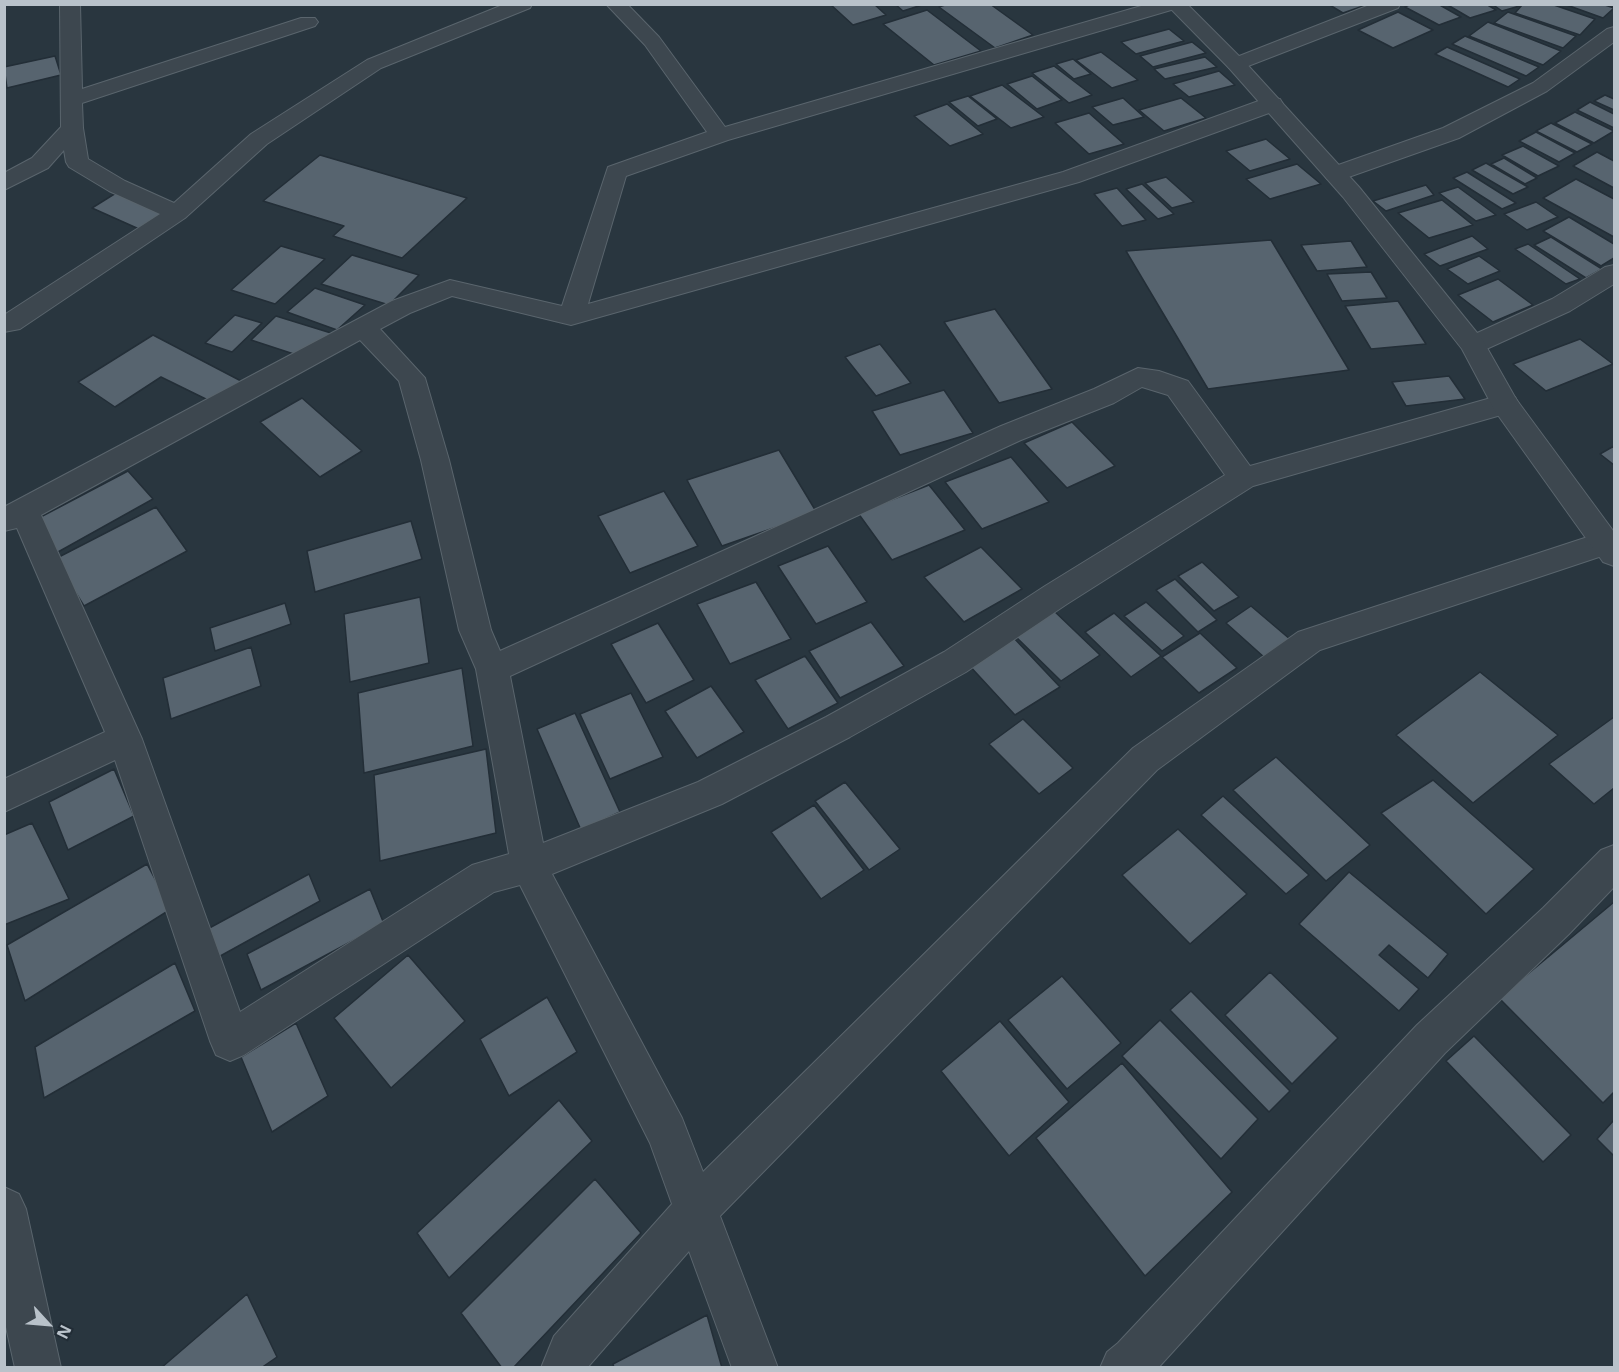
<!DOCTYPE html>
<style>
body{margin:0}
#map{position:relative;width:1619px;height:1372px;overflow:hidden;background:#29363f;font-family:"Open Sans",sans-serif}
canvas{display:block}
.frame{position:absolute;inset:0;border:6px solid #b9c2ca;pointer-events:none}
.north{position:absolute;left:18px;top:1294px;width:60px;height:60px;-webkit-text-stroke:4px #212c35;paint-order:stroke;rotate:116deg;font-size:16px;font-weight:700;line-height:24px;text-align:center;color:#b9c2ca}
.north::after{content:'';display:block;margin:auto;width:21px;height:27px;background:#b9c2ca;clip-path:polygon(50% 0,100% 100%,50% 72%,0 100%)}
</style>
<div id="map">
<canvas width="1619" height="1372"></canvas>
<div class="frame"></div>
<div class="north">N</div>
</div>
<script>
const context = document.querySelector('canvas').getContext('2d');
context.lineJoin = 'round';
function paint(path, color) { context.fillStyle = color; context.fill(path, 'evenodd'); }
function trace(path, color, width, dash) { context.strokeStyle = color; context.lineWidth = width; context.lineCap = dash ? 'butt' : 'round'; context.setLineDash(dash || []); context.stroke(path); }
const building = new Path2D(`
 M830,4H874L886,15L853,25Z
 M895,4H925L903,11Z
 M948,4H990L1033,35L995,48L939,7Z
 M1328,4H1365L1366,5L1343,13Z
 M1411,4H1438L1461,17L1439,25L1405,7Z
 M1446,4H1486L1496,10L1470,18Z
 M1492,4H1523V5L1502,11Z
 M1523,4H1551L1595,19L1580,35L1515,13Z
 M1564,4H1602L1614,8L1603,18Z
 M927,10L981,51L934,65L883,24Z
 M1398,12L1433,30L1393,48L1358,30Z
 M1508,12L1576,36L1563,48L1494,23Z
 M1488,22L1561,51L1543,65L1469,36Z
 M1169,29L1184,41L1136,54L1121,42Z
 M1465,36L1539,67L1526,76L1452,44Z
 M1192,42L1206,53L1153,67L1140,56Z
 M1447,47L1520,79L1508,87L1435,54Z
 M1101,52L1138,80L1112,88L1076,60Z
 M55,56L61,75L7,88L4,67Z
 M1205,57L1217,67L1165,79L1154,69Z
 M1073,59L1091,74L1074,79L1056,64Z
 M1054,66L1092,95L1069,103L1032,73Z
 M1219,71L1235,85L1189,97L1173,84Z
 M1032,76L1062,100L1037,109L1007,84Z
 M1002,85L1044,117L1011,128L970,96Z
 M1605,95L1614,99V110L1594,101Z
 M968,96L997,119L978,126L949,102Z
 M1123,98L1144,117L1113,125L1092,107Z
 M1181,98L1206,118L1164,131L1139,110Z
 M1590,102L1614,114V128L1577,110Z
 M947,104L983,134L950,146L914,116Z
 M1575,112L1614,131L1594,143L1555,123Z
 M1089,113L1124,144L1089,154L1055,123Z
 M1551,123L1592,144L1577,152L1536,131Z
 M1536,132L1575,153L1559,162L1519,141Z
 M1266,139L1290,159L1250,171L1226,151Z
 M1523,146L1559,166L1538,176L1502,155Z
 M1597,152L1614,161V188L1573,166Z
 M320,155L467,198L402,258L333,236L344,226L263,201Z
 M1504,158L1537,178L1525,184L1491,164Z
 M1486,163L1528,187L1513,194L1472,170Z
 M1297,164L1321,184L1270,199L1246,179Z
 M1467,172L1516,203L1502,209L1453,178Z
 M1166,177L1194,202L1172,208L1145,183Z
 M1576,179L1614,199V237L1543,198Z
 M1142,184L1174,214L1158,219L1126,189Z
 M1426,185L1434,195L1386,211L1373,201Z
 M1458,187L1496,215L1476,221L1439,193Z
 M1117,188L1146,220L1122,226L1094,194Z
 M116,193L164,213L139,229L92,208Z
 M1442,200L1473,225L1429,238L1398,213Z
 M1536,202L1558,217L1527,230L1504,214Z
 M1569,217L1614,244V258L1601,266L1543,231Z
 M1472,236L1488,249L1440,266L1424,254Z
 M1551,237L1602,269L1586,278L1534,245Z
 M1271,240L1349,370L1208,389L1126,251Z
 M1351,241L1367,267L1317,271L1301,245Z
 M1528,244L1580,279L1566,284L1515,249Z
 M281,246L325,259L275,304L231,290Z
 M352,255L419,275L389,305L321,284Z
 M1479,256L1500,271L1468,284L1447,269Z
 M1371,272L1387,298L1342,301L1327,274Z
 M1498,279L1533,305L1493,322L1458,295Z
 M315,288L365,305L337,330L287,312Z
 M1398,301L1426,344L1371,349L1345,306Z
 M995,309L1052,389L999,403L944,322Z
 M235,315L262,323L232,352L205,343Z
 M276,316L331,333L306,358L251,340Z
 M153,335L243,382L216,404L161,377L115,407L78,382Z
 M1580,339L1613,364L1546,391L1513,364Z
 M880,344L911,383L876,396L845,357Z
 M1449,376L1465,399L1406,406L1392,382Z
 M944,390L973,433L900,455L872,411Z
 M302,398L362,451L320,477L260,422Z
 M1072,422L1115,466L1067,488L1024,443Z
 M1614,446V465L1600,454Z
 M779,450L817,513L722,546L687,480Z
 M1011,457L1049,502L982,529L945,482Z
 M128,471L153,499L58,552L33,521Z
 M929,485L965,530L892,560L858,513Z
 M664,491L698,546L630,573L598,516Z
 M156,507L187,551L84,606L55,559Z
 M411,521L422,559L315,592L307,551Z
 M828,546L867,602L816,624L778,566Z
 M981,547L1022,589L964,622L924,577Z
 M1202,562L1239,597L1214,611L1178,576Z
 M1175,579L1217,620L1198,632L1156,590Z
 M756,582L791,639L730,664L697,604Z
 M420,597L429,663L350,682L344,614Z
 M1146,602L1184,636L1162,651L1124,616Z
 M285,603L291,624L215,651L210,628Z
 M1251,606L1291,640L1265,658L1226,623Z
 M1051,608L1100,655L1061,681L1012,633Z
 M1114,613L1161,656L1131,677L1085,632Z
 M871,622L904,666L840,698L809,651Z
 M658,623L694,680L646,703L611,644Z
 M1200,633L1237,668L1199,693L1162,657Z
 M1012,636L1060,687L1015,715L967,663Z
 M251,647L261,686L171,719L163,678Z
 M805,656L838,703L788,729L755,680Z
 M462,668L473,746L364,773L358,693Z
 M1480,672L1558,735L1473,803L1396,735Z
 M711,686L744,732L697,758L665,711Z
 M631,693L663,757L610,779L580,714Z
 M575,713L620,812L581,830L537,729Z
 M1614,717V788L1594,804L1549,764Z
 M1023,719L1073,768L1039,794L989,744Z
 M486,749L496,833L380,861L374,775Z
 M1276,757L1370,845L1326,881L1233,790Z
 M114,769L134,816L68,850L49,802Z
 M1433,780L1534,869L1486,914L1381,813Z
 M845,782L900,849L869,870L815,801Z
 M1223,796L1309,875L1286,894L1201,815Z
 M814,805L864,870L821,899L771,832Z
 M32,823L69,899L4,925V835Z
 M1178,829L1247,894L1190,944L1122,875Z
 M147,864L171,909L25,1001L7,945Z
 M1349,872L1448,954L1428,978L1389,945L1379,955L1419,989L1399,1011L1299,924Z
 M309,874L320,901L213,960L202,932Z
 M370,889L384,924L261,990L247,954Z
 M1614,902V1092L1603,1103L1499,998Z
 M408,955L465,1021L391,1088L334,1018Z
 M175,963L195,1011L44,1098L35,1047Z
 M1270,972L1338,1038L1292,1084L1225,1015Z
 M1062,976L1121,1043L1067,1089L1008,1020Z
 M1191,991L1290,1091L1269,1112L1170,1010Z
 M547,997L577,1052L509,1096L480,1039Z
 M1160,1020L1258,1119L1221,1159L1122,1056Z
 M1000,1021L1069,1102L1009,1156L941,1071Z
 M296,1023L328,1096L272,1132L241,1057Z
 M1474,1036L1571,1135L1543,1162L1446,1061Z
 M1122,1063L1232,1192L1145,1276L1036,1138Z
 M559,1100L592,1141L449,1278L417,1233Z
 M1614,1120V1156L1597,1139Z
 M595,1179L641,1233L513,1368H502L461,1313Z
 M247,1294L277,1357L261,1368H161Z
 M707,1315L722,1368H614L613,1364Z`);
paint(building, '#57646f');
trace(building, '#232e37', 1.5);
const minor = new Path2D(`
 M60,4H80L82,89L301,18H315L318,22L315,26L82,103L83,128L88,159L125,181L174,203L251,134L367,60L505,4H532L530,8L381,68L267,144L185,218L20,329L4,332V315L160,214L109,191L69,167L66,162L64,150L48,168L4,190V173L32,158L61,127Z
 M606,4H627L659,37L725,127L1148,4H1180L1178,8L728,140L626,176L588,304L1063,172L1264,99L1272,98L1280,99L1283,104L1280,109L1079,182L571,325L452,296L410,313L380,329L425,378L449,460L491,630L500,651L1001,426L1094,389L1138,368L1159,371L1188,381L1250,466L1505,394L1515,397L1519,404L1515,411L1253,486L1067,604L966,672L850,737L722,804L552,874L682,1118L703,1172L1133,748L1298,632L1606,531L1614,534V552L1320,650L1157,770L720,1216L778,1368H732L689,1251L587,1368H541L554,1336L672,1204L650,1143L520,885L494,892L244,1055L230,1061L216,1055L210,1041L115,760L4,812V779L105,732L17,528L4,531V507L392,301L450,280L562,306L608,167L707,132L645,45ZM360,340L399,381L421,460L459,630L476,669L509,854L472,865L240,1012L142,739L41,515ZM1142,387L1168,395L1225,475L1045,586L944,652L826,717L698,782L543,843L510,676L1021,440L1114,403Z
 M1372,4H1400L1398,8L1243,68L1236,70L1229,68L1226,64L1229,60Z
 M1614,27V42L1547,91L1459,138L1343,179L1335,181L1327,179L1324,174L1327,169L1443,128L1533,83L1607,29Z
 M1614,265V284L1570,311L1482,351L1473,354L1464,351L1460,345L1464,339L1552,299L1605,267Z
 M1614,845V887L1569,934L1445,1053L1158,1368H1100L1107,1352L1118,1343L1417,1025L1543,908L1601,850Z
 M4,1187L19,1194L26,1209L61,1368H15L4,1318Z`);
const tertiary = new Path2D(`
 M1166,4H1187L1243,60L1359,187L1482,339L1516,399L1614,532V566L1603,562L1495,411L1462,349L1343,197L1229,68Z`);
trace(minor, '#5a656d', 2);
trace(tertiary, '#5a656d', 2);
paint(minor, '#3d474f');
paint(tertiary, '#3d474f');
</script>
